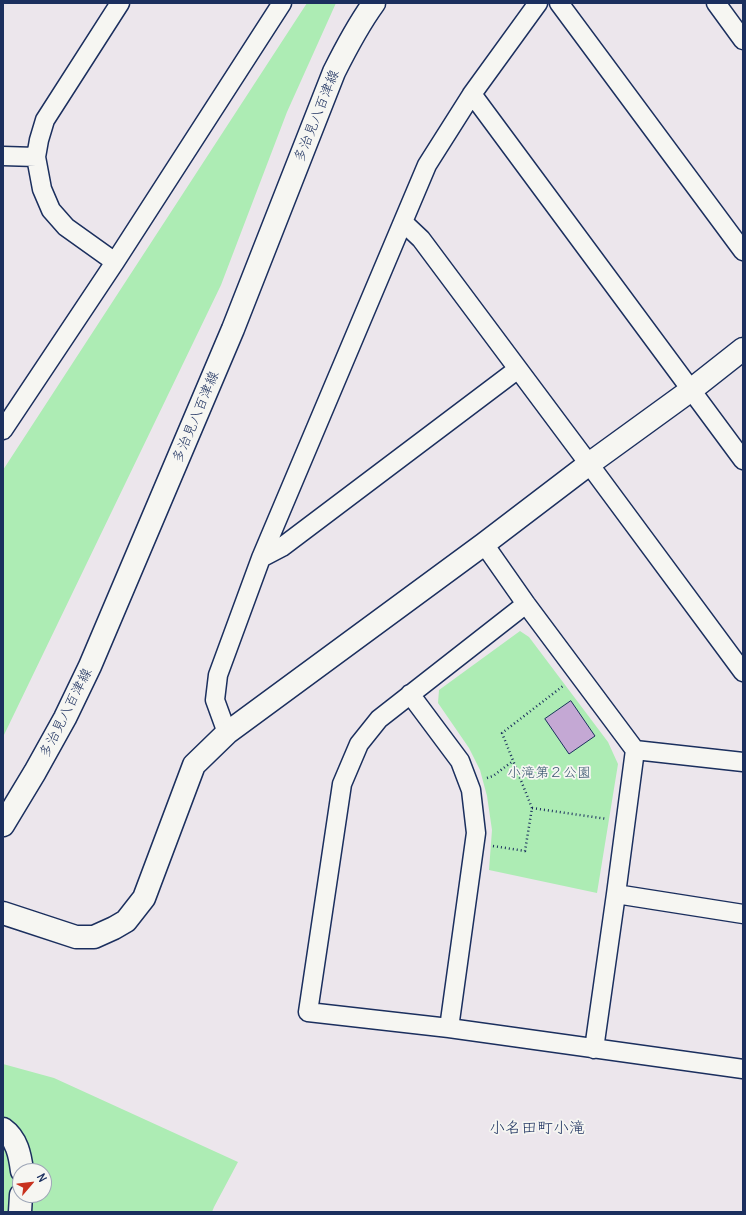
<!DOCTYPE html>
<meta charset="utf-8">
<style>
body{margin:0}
#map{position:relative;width:746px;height:1215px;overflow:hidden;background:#ece6ec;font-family:Delius,sans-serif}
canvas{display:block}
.frame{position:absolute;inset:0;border:4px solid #1b2f5e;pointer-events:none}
.north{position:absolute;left:12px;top:1163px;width:40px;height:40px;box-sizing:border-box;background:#f6f6f2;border:1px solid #9ea6b7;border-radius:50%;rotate:62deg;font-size:11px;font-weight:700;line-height:16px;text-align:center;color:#1b2f5e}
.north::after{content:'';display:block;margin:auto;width:14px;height:18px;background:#c8321e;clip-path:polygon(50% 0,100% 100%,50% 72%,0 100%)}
</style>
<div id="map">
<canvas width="746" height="1215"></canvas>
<div class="frame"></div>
<div class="north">N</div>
</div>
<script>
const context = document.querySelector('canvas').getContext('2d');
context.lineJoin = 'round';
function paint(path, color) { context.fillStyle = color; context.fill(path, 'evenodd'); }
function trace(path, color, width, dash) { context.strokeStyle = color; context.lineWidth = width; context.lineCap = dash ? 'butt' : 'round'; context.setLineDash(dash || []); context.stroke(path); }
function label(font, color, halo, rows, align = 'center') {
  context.font = font + ' Delius,"Klee One",sans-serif'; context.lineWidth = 3.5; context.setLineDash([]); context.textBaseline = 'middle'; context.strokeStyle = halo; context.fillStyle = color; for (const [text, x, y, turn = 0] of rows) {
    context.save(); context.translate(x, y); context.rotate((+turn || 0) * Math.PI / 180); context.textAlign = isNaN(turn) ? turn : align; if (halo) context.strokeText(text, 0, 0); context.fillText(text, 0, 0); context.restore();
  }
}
paint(new Path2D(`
 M307,3H336L287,112L221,285L3,737V470Z
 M520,631L529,637L608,742L618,764L597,893L489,870L492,830L487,796L480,770L469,748L438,703L439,690Z
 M3,1064L54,1078L238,1162L214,1207L212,1212H3ZM20,1171H44V1195H20Z`), '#adecb4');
const building = new Path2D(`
 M571,701L595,736L569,754L545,719Z`);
paint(building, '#c4a8d4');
trace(building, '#1b2f5e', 1);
const minor = new Path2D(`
 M559,3L743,251
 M716,3L743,40
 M472,94L743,460
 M3,156L36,157
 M403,222L421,239L589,464L743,672
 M115,262L66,227L51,210L42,189L36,157L39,140L45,120L120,3
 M3,430L115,262L282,3
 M484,544L526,604L635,750L616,894L594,1049
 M261,558L282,547L518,369
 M526,604L379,719L359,744L342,784L308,1012L449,1028L743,1069
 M410,694L460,761L471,790L476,833L449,1028
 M227,733L215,700L218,675L261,558L427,165L472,94L538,3
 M635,750L743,762
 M616,894L743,914`);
const tertiary = new Path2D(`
 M3,913L76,937H94L114,928L126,921L144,898L194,765L227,733L484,544L589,464L691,390L743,349
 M3,1129C17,1139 20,1155 22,1171
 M20,1212L21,1195`);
const secondary = new Path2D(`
 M3,825L35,772L65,718L90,666L233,329L334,72C346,48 358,25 374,3`);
trace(minor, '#1b2f5e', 21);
trace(tertiary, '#1b2f5e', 25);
trace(secondary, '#1b2f5e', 25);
trace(new Path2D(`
 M487,778L493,776L513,761
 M532,808L502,733L563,686
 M493,846L525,851L532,808L607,819`), '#1b2f5e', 2.5, [1, 3]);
trace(minor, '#f6f6f2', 18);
trace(tertiary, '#f6f6f2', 22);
trace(secondary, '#f6f6f2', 22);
label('14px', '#1b2f5e', '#f6f6f2', [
 ["多治見八百津線",317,116,-68],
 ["多治見八百津線",196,417,-67],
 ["多治見八百津線",66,713,-63]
]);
label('14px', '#38556f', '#f6f6f2', [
 ["小滝第２公園",549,773]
]);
label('16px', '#1b2f5e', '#f6f6f2', [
 ["小名田町小滝",537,1128]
]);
</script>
